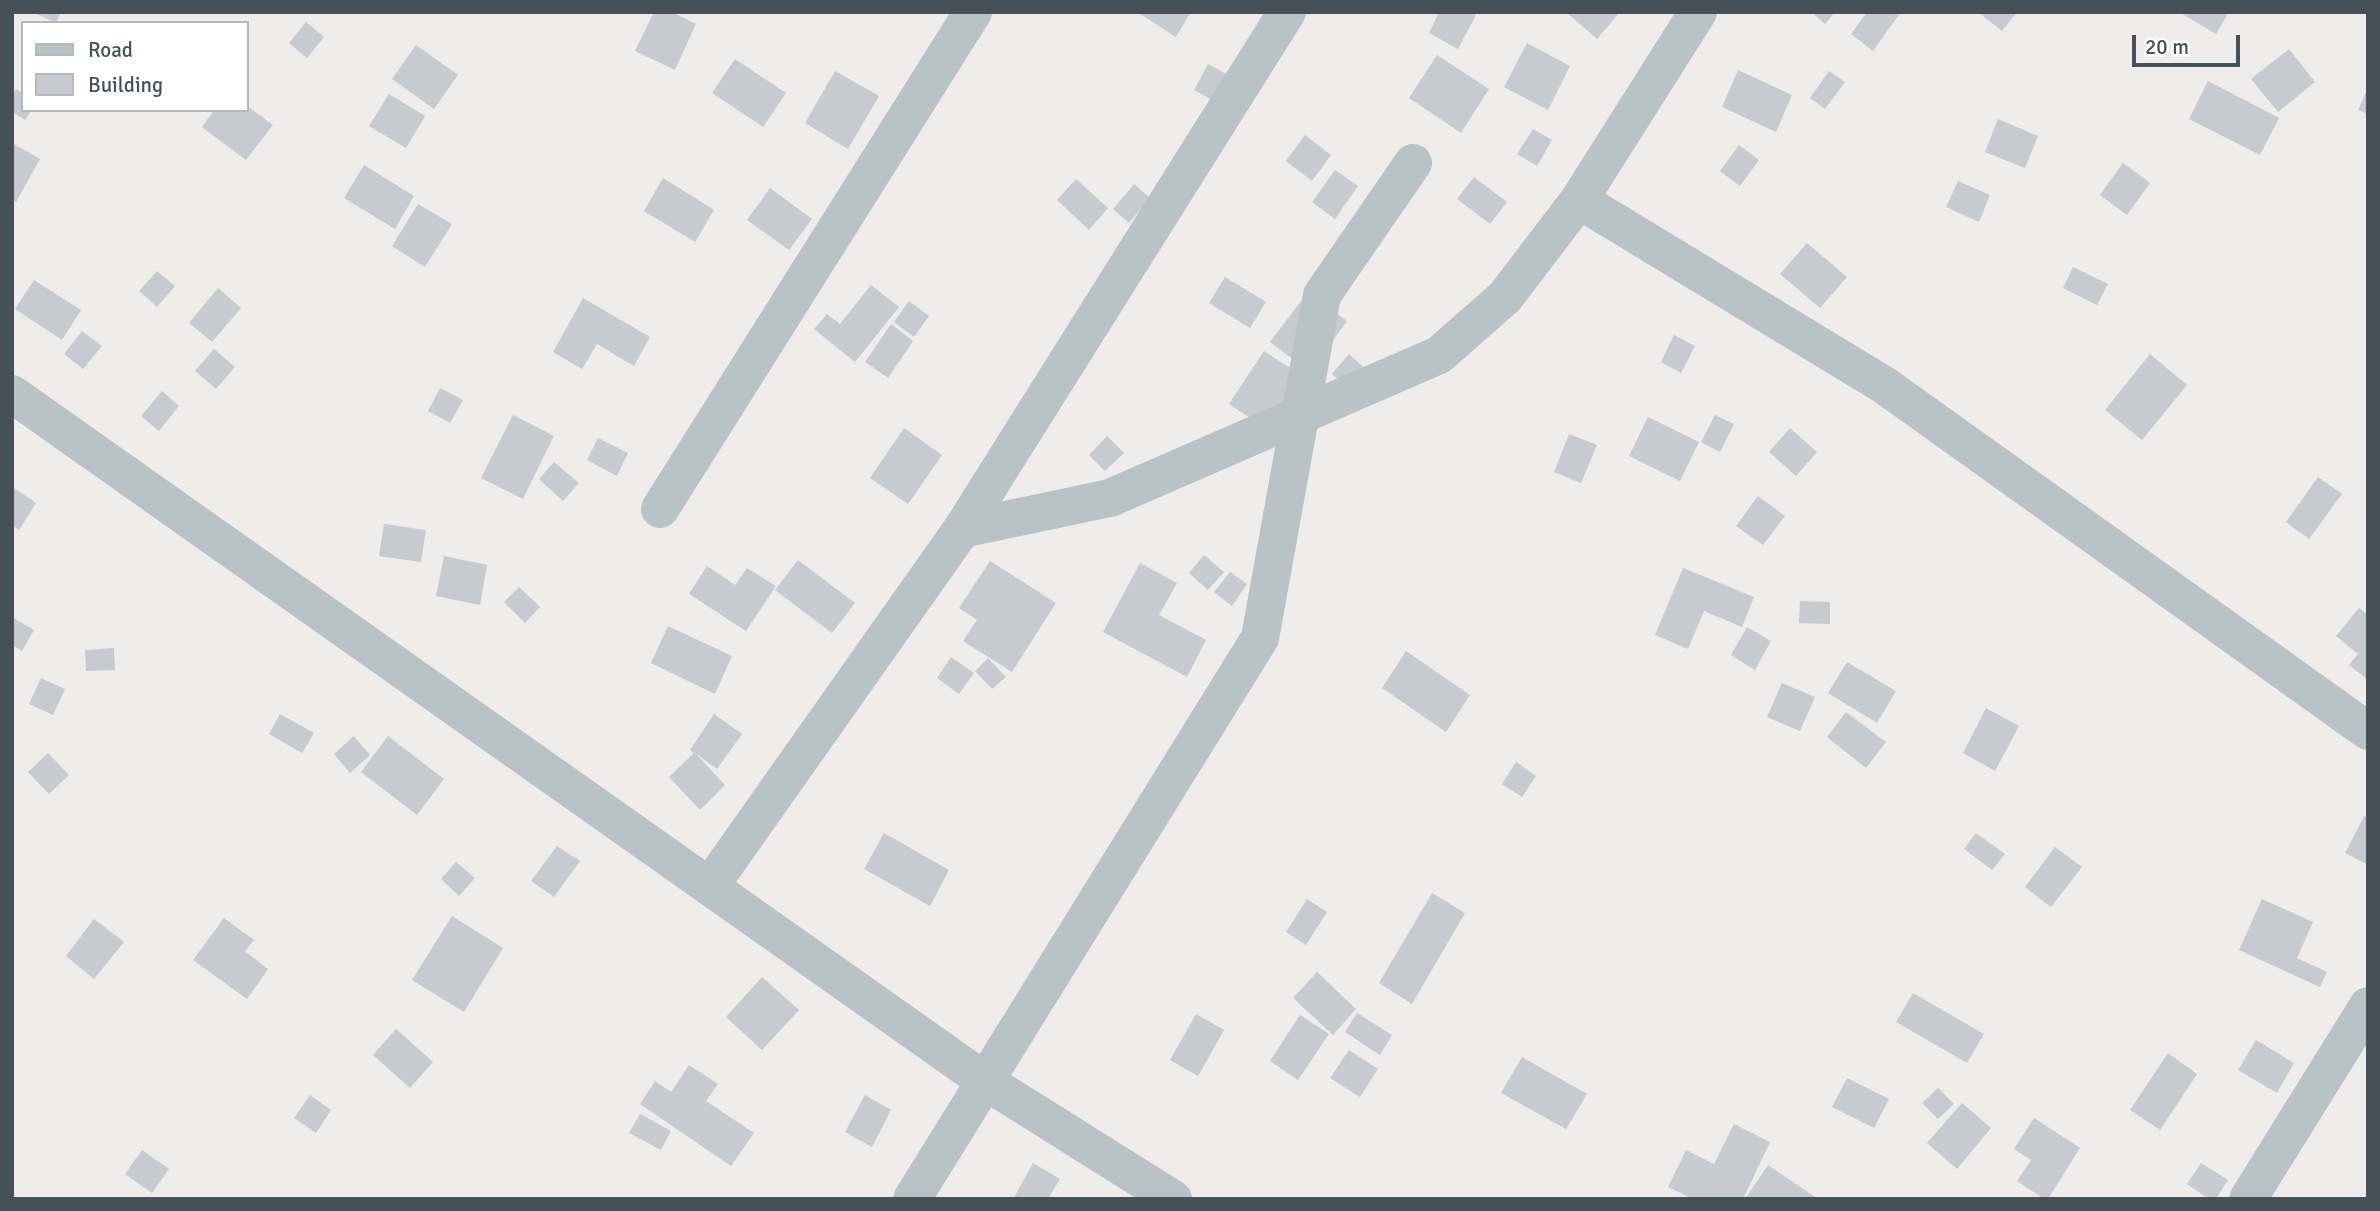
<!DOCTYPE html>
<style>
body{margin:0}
#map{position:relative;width:2380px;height:1211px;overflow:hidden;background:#efecec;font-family:Signika,sans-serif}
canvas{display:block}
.frame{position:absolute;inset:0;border:14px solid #465157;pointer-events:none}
.legend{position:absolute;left:21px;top:21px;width:228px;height:91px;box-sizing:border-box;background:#fff;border:2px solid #b5b9bc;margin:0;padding:9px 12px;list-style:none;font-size:21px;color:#465157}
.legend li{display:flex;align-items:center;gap:14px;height:35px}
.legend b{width:35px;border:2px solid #b5b9bc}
.scale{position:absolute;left:2132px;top:35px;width:108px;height:32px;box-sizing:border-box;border:4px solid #465157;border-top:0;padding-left:9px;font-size:21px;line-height:24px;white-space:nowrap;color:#465157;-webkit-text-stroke:5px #fff;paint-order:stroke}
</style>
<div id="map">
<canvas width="2380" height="1211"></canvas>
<div class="frame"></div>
<ul class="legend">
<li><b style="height:9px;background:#b8c2c7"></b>Road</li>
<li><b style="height:19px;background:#c7cace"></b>Building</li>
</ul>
<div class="scale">20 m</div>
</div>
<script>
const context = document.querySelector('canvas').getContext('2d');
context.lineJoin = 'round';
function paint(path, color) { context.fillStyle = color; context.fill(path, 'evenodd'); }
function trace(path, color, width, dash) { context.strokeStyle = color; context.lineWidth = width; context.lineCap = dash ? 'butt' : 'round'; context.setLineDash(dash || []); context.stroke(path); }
paint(new Path2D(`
 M33,12H61L56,23Z
 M654,12H672L696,24L675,70L635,51Z
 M1137,12H1191L1176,37Z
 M1439,12H1470L1476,15L1458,49L1429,33Z
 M1566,12H1620L1597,39Z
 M1811,12H1835L1825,24Z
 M1867,12H1901L1873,51L1851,34Z
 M1978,12H2017L2002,31Z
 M2179,12H2229L2216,34Z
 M306,22L324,37L307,58L289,43Z
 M1527,43L1570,66L1548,110L1504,87Z
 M416,45L458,75L434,109L392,79Z
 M2289,49L2315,82L2278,112L2251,79Z
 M1437,55L1489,89L1461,133L1409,98Z
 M735,59L786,93L763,127L712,93Z
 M1208,64L1230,76L1216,102L1194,90Z
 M1738,70L1792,95L1776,132L1722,107Z
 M835,71L879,96L848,149L805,123Z
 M1829,71L1845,82L1825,109L1810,98Z
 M2208,81L2279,118L2260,155L2189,119Z
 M2368,88V114L2358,110Z
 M16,89L23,93V110H32L25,120L12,112V94Z
 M389,94L425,116L406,148L369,126Z
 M247,106L273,125L246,160L202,127L214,110H247Z
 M1998,119L2038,136L2025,168L1985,152Z
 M1533,129L1552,140L1537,166L1517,154Z
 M1305,135L1331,155L1312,181L1286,161Z
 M12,143L40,159L16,202L12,199Z
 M1739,145L1759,160L1740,186L1720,171Z
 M2123,163L2150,183L2127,215L2100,195Z
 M364,165L414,196L395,229L344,198Z
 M1335,170L1358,186L1335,219L1312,202Z
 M1474,177L1507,202L1490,224L1457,199Z
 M663,178L714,210L695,242L644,211Z
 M1076,179L1108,208L1089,230L1057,200Z
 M1958,181L1990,195L1979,222L1946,207Z
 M1134,184L1150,198L1129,223L1113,209Z
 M770,188L812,219L789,250L747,220Z
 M418,204L452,224L425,267L392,246Z
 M1807,243L1847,277L1820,308L1780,274Z
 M2073,267L2108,284L2097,305L2063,288Z
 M157,271L175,286L157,307L139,291Z
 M1225,277L1266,302L1250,328L1209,303Z
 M34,280L81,310L62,340L15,309Z
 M871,285L899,307L855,362L814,329L827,314L840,324Z
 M218,288L241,308L212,342L189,323Z
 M1308,292L1347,321L1310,372L1270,342Z
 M583,298L650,337L634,366L597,344L582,369L553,352Z
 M909,301L929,316L914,337L894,322Z
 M891,324L913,341L888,378L865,362Z
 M82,331L102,346L83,369L64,354Z
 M1674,335L1695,346L1681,373L1661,362Z
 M214,349L235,367L216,389L195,371Z
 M1264,351L1307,379L1272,432L1229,404Z
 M1349,354L1371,374L1354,394L1332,374Z
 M2150,354L2187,385L2142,440L2105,410Z
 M440,388L463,400L450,423L428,411Z
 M162,391L179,406L159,431L141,416Z
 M513,415L554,436L523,499L481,478Z
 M1715,415L1734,424L1720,452L1701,442Z
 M1648,417L1699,442L1680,481L1629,456Z
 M904,428L942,455L908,504L870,478Z
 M1790,428L1817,452L1796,476L1769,452Z
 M1569,434L1597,445L1581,483L1554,472Z
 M1107,436L1124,453L1105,471L1089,455Z
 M598,438L628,453L617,476L587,460Z
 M554,462L579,483L563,501L539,479Z
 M2318,477L2342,494L2309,539L2286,522Z
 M14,488L36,503L19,530L12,525V491Z
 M1758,496L1785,516L1763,545L1736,526Z
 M384,524L426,530L421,562L379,556Z
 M1204,555L1224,572L1208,590L1189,573Z
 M444,556L487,565L480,605L436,596Z
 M798,560L855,603L832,633L775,590Z
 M990,561L1056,603L1012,672L963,641L977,620L959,608Z
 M1140,563L1177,583L1159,615L1206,640L1187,677L1103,632Z
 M707,566L735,585L747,568L776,586L746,631L689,594Z
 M1683,568L1754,597L1742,627L1704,611L1688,649L1655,635Z
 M1230,572L1247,584L1232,606L1214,592Z
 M519,587L540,607L525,623L504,602Z
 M1800,601L1830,602V624L1799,623Z
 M2359,608L2368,615V680L2349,665L2358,654L2336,636Z
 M12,617L34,630L22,651L12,645Z
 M668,626L732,656L715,694L651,663Z
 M1747,627L1771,641L1755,670L1731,655Z
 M114,648L115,670L86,671L85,650Z
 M1406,651L1470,695L1446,732L1382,688Z
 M951,657L974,673L959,694L937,678Z
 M988,658L1006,677L992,689L975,671Z
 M1847,662L1896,691L1877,723L1828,693Z
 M41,678L65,689L53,715L29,704Z
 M1782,683L1815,697L1800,731L1767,717Z
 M1986,708L2019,726L1995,771L1963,753Z
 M1846,712L1886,742L1866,768L1827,737Z
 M280,714L314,733L302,753L269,734Z
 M714,714L742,734L717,769L695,753L725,785L700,810L669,777L694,753L690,750Z
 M354,736L370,755L350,773L334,754Z
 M388,736L444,779L417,815L361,772Z
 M48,753L69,775L49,794L28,772Z
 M1516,762L1536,776L1522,797L1502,784Z
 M2364,816L2368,818V865L2345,853Z
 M884,833L949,870L930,906L864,869Z
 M1976,833L2005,854L1992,870L1964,849Z
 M557,846L580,861L554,897L531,881Z
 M2055,847L2082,867L2051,907L2025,887Z
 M456,862L475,878L459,896L441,879Z
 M1432,893L1465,913L1412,1004L1379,983Z
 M1307,899L1327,912L1306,945L1286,932Z
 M2262,899L2313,922L2297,958L2327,972L2320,987L2239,950Z
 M452,916L503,948L464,1012L412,980Z
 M224,918L254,940L245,951L268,969L247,999L193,960Z
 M94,919L124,942L94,979L66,956Z
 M1317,972L1356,1009L1333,1035L1293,998Z
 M762,977L799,1010L762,1050L726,1017Z
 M1913,993L1984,1034L1967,1063L1896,1022Z
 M1357,1013L1392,1035L1380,1055L1345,1032Z
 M1196,1014L1224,1030L1198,1076L1170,1060Z
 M1300,1015L1329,1034L1298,1080L1270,1061Z
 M396,1029L433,1062L410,1088L373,1055Z
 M2256,1040L2294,1063L2277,1093L2238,1070Z
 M1349,1050L1378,1069L1360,1097L1330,1078Z
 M2168,1053L2197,1074L2160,1130L2130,1110Z
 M1522,1057L1587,1094L1566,1129L1501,1093Z
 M689,1065L718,1084L706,1101L754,1133L731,1166L640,1104L655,1081L671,1092Z
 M1847,1078L1889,1099L1874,1128L1832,1107Z
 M1938,1088L1954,1104L1938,1119L1922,1103Z
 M310,1095L331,1110L316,1133L294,1118Z
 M865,1095L891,1110L872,1147L845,1132Z
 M1962,1103L1991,1128L1957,1169L1927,1143Z
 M640,1114L671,1131L661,1150L629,1133Z
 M2034,1118L2080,1148L2048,1199H2044L2017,1181L2031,1160L2014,1149Z
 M1734,1124L1770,1142L1743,1199H1693L1668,1187L1686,1150L1714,1164Z
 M142,1150L169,1169L152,1193L125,1174Z
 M1033,1163L1060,1179L1048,1199H1013Z
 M2201,1163L2228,1180L2216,1199H2209L2187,1184Z
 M1768,1165L1815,1197L1814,1199H1745Z`), '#c7cace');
trace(new Path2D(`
 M1579,200L1884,385L2368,731
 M12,394L985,1081L1173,1199
 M660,509L973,12
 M962,529L1110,498L1439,355L1505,297L1579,200L1698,12
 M710,886L962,529L1287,12
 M912,1199L1260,638L1322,295L1413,163
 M2248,1199L2368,1006`), '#b8c2c7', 38);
</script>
